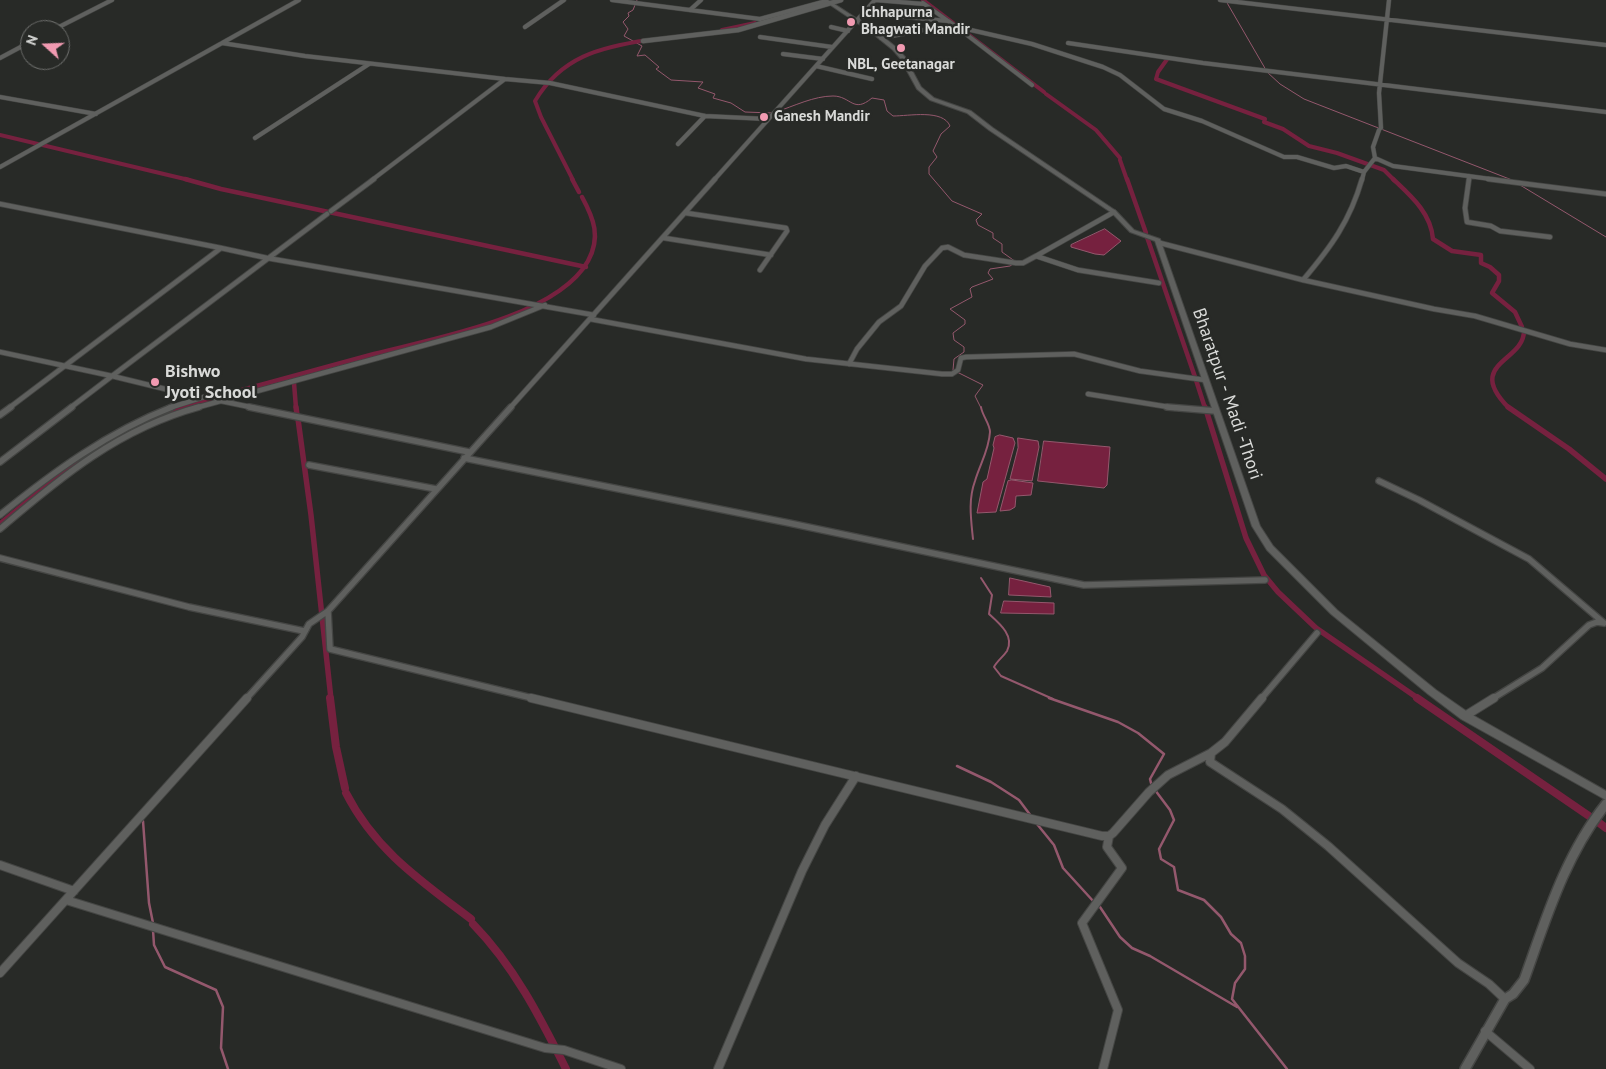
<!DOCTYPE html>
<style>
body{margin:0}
#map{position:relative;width:1606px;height:1069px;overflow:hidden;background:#282a27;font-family:"PT Sans",sans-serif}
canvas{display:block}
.north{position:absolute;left:20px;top:20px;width:50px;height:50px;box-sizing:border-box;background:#282a27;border:1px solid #6f706e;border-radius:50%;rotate:290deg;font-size:14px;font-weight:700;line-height:20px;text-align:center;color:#d9dad8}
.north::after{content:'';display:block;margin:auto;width:18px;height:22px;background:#f19ab1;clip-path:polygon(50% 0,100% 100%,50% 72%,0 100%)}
</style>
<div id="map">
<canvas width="1606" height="1069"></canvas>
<div class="north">N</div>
</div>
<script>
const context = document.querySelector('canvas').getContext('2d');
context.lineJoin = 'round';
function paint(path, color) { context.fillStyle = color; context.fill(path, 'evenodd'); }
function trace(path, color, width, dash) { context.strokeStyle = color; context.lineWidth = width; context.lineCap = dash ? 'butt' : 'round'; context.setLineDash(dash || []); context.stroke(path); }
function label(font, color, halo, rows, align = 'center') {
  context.font = font + ' "PT Sans",sans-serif'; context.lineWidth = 5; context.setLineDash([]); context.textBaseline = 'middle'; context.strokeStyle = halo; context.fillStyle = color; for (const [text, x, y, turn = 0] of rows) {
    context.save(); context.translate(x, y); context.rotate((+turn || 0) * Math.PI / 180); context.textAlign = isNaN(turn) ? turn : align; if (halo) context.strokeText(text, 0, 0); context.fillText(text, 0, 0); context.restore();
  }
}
const water = new Path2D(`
 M1105,229L1121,241L1104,255L1095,254L1071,247V245Z
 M1000,435L1013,438L1015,443L996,512L977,513L983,482L987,479L994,448L993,445L995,437Z
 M1018,438L1038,441L1039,447L1032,481L1010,479L1018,448Z
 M1044,441L1110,447L1107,485L1104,488L1038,481Z
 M1012,480L1033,483L1031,495L1016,496L1015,507L1010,510L1000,511L1008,481Z
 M1010,578L1050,587L1051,597L1009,595Z
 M1004,601L1054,603V614L1001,613Z`);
paint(water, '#76213f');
trace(water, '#94586d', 1);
trace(new Path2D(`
 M637,0L633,10L628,13L629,16L623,22L628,29L624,36L642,46L637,56L645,55L659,67L656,69L671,80L703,82L698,88L715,94L713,98L731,103L745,112L772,113
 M1226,1L1266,70
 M1267,72L1280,84L1304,99L1512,180
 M776,112C794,106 814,96 833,96C851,96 853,114 872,98L884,100L887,111L893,116C909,116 943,109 950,126L941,134L933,151L937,157L929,167V174L952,201L982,214L976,220L978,225L993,233V238L1002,244V252L1016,262L1010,266L990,269L988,273L993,279L972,287L970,289L972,297L950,309L965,320V324L953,333L954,340L964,347V352L954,359L953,370L983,385L975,396L981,408
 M1520,185L1606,237`), '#94586d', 1);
trace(new Path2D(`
 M973,539C971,519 968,500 975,481C980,464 989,450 990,432C990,424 982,415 981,407
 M981,578L992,595L989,614C999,623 1015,636 1007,651C1003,657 997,661 994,667L1001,676L1053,699`), '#94586d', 2);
trace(new Path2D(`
 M1049,698L1118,722L1138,733L1164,754L1150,779L1152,787
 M957,766L991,782L1019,800L1031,816
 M1155,790L1170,810L1174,820L1159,849L1161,859L1174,867L1178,890L1204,900L1221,917L1231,934L1241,943L1245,956V969L1235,983L1232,999L1287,1069
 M143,821L149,903L153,923
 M1037,824L1054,845L1063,868L1094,902
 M1100,907L1120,937L1132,948L1150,956L1237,1007
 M153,930L154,945L165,967L216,990L223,1007L221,1048L228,1069`), '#94586d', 2.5);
trace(new Path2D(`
 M923,0L1044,92
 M722,30L755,23
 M1168,58L1158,72L1156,79L1265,119L1264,122L1283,129L1309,146L1337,153L1384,170L1394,180
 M1046,94L1096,130L1120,158
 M0,135L189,180
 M1120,160L1127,180
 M573,180L541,117L535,101C561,57 600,47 648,40`), '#76213f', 4);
trace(new Path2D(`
 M185,179L221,189L586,267
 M572,179L579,192
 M1127,179L1146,233
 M1393,179C1411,196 1431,213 1433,239L1452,251L1481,255V263L1490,267L1499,275V281L1492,293L1515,312L1522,327
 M1147,237L1195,377
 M1196,380L1205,408
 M294,383L296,408
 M183,408L220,396C271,382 322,368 374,354C432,339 557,317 588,261C601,237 594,219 582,197
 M1509,408C1464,363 1524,362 1524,331`), '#76213f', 4.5);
trace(new Path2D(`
 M296,407L297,415
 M1205,407L1206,411
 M1508,407L1569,449L1606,479
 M1207,413L1246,538L1264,575L1278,592L1316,628L1419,699
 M298,419L311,515L331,699
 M113,438L156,417L187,407
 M0,524L76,462`), '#76213f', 5.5);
trace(new Path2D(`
 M330,698L336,747L345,788
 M1417,698L1589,816
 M346,793C375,850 421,881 471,919
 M1598,822L1606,828
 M473,924C514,966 540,1017 566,1069`), '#76213f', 8);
const minorFar3 = new Path2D(`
 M612,0L760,19L826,1
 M875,0L924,4
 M1220,0L1606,45
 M923,3L948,21
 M690,10L701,0
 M864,13L948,21L958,28
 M525,27L564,0
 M831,27L848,31
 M958,28L1032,85
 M962,28L1032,44L1103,67L1120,75L1164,109L1202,121L1284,157H1297L1334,168L1346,166L1364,172L1375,158L1393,166L1498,180
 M53,30L112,0
 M760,37L832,47
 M881,38L940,27L956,28
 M222,43L305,56L505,79L372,180
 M1068,43L1203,63L1606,112
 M783,54L823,59
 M0,58L30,42
 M816,66L872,79
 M505,79L550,83L705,116L767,119
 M0,97L96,114
 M1381,128L1379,93L1389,0
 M255,138L369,64
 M678,144L705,116
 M1375,158L1373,147L1379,130
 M0,167L299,0
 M714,180L875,0
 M1362,180L1364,172
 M1469,180V176`);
const minorFar2 = new Path2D(`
 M1469,179L1465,208L1467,222L1491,226L1500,231L1550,237
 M1488,179L1606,194
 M0,204L221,248L9,408
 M331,211L374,179
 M1114,212L1036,256L1078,270L1159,283
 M686,213L786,228L787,231L760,270
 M664,238L771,255
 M1160,243L1303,280L1434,309L1475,316L1570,344L1606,350
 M221,248L267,258L594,315
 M1303,280C1331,247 1350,221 1362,179
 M590,319L806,359L942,374H952L958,370L961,358L966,357L1074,354L1140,371L1205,380
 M0,352L112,376L327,214
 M849,364L857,349L879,322L901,306L925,266L942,248L948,247L964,255L1016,263H1023L1036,256
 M1088,394L1175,408
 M70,408L112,376L198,397
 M169,408L210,395L221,401L255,408
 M195,408L491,327L545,305
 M510,408L715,179`);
const minorFar1 = new Path2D(`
 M249,407L469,452
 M1167,407L1216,411
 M0,415L11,407
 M464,458L789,523L1084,585L1265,580
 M0,462L72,407
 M309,465L436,489
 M1379,481L1419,500L1529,559L1604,623
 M0,515C53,472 108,432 172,407
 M0,529C62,476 119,429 199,407
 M0,558L189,607L304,631
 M328,611L511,407
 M246,699L302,637L309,624L328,611L330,649L536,699
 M1261,699L1317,633
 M1492,699L1542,668L1589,625L1597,622L1604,623`);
const minor = new Path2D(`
 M531,698L1102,836H1109L1113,833L1149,792L1168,775L1211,753
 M1262,698L1225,742L1211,753L1210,762L1282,809L1328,846L1458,963L1489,984L1505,999
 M1465,716L1494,698
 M0,865L74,891
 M66,900L545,1048L564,1050L621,1069
 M0,973L247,698
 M1485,1031L1530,1069
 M718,1069L802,871L825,825L856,776
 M1103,1069L1118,1010L1082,923L1122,868L1107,847L1109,836`);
const tertiaryFar1 = new Path2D(`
 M643,41L738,30L841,0`);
const tertiary = new Path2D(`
 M1465,1069L1505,999L1513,994L1524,980C1546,919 1565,855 1606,804`);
const secondary = new Path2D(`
 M823,0H828L876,31L897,48L905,57L921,87L934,98L971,111L993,128L1116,211L1134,230L1160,239L1260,526L1273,546L1337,610L1436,690L1469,713L1606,791V800L1461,719L1428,694L1331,614L1267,550L1252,526L1155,241L1130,232L1112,213L989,130L967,113L930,100L917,89L900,58L893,50L872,33Z`);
trace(minorFar3, '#454644', 5);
trace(minorFar2, '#454644', 6);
trace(minorFar1, '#454644', 8);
trace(minor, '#454644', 10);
trace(tertiaryFar1, '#454644', 5.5);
trace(tertiary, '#454644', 12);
trace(secondary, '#454644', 2);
trace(minorFar3, '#5f605e', 4);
trace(minorFar2, '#5f605e', 4.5);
trace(minorFar1, '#5f605e', 5.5);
trace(minor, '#5f605e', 8);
trace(tertiaryFar1, '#5f605e', 4.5);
trace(tertiary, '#5f605e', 9);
paint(secondary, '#5f605e');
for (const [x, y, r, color] of [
 [851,22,5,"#f19ab1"],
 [901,48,5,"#f19ab1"],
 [764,117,5,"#f19ab1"],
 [155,382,5,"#f19ab1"]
]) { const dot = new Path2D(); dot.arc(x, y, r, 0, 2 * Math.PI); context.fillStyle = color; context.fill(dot); trace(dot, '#282a27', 2); }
label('bold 15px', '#d9dad8', '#282a27', [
 ["Ichhapurna",861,13],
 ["Bhagwati Mandir",861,30],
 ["NBL, Geetanagar",901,65,"center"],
 ["Ganesh Mandir",774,117]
], 'left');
label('bold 18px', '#d9dad8', '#282a27', [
 ["Bishwo",165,372],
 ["Jyoti School",165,393]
], 'left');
label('18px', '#d9dad8', '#282a27', [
 ["Bharatpur - Madi -Thori",1227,394,71]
]);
</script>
